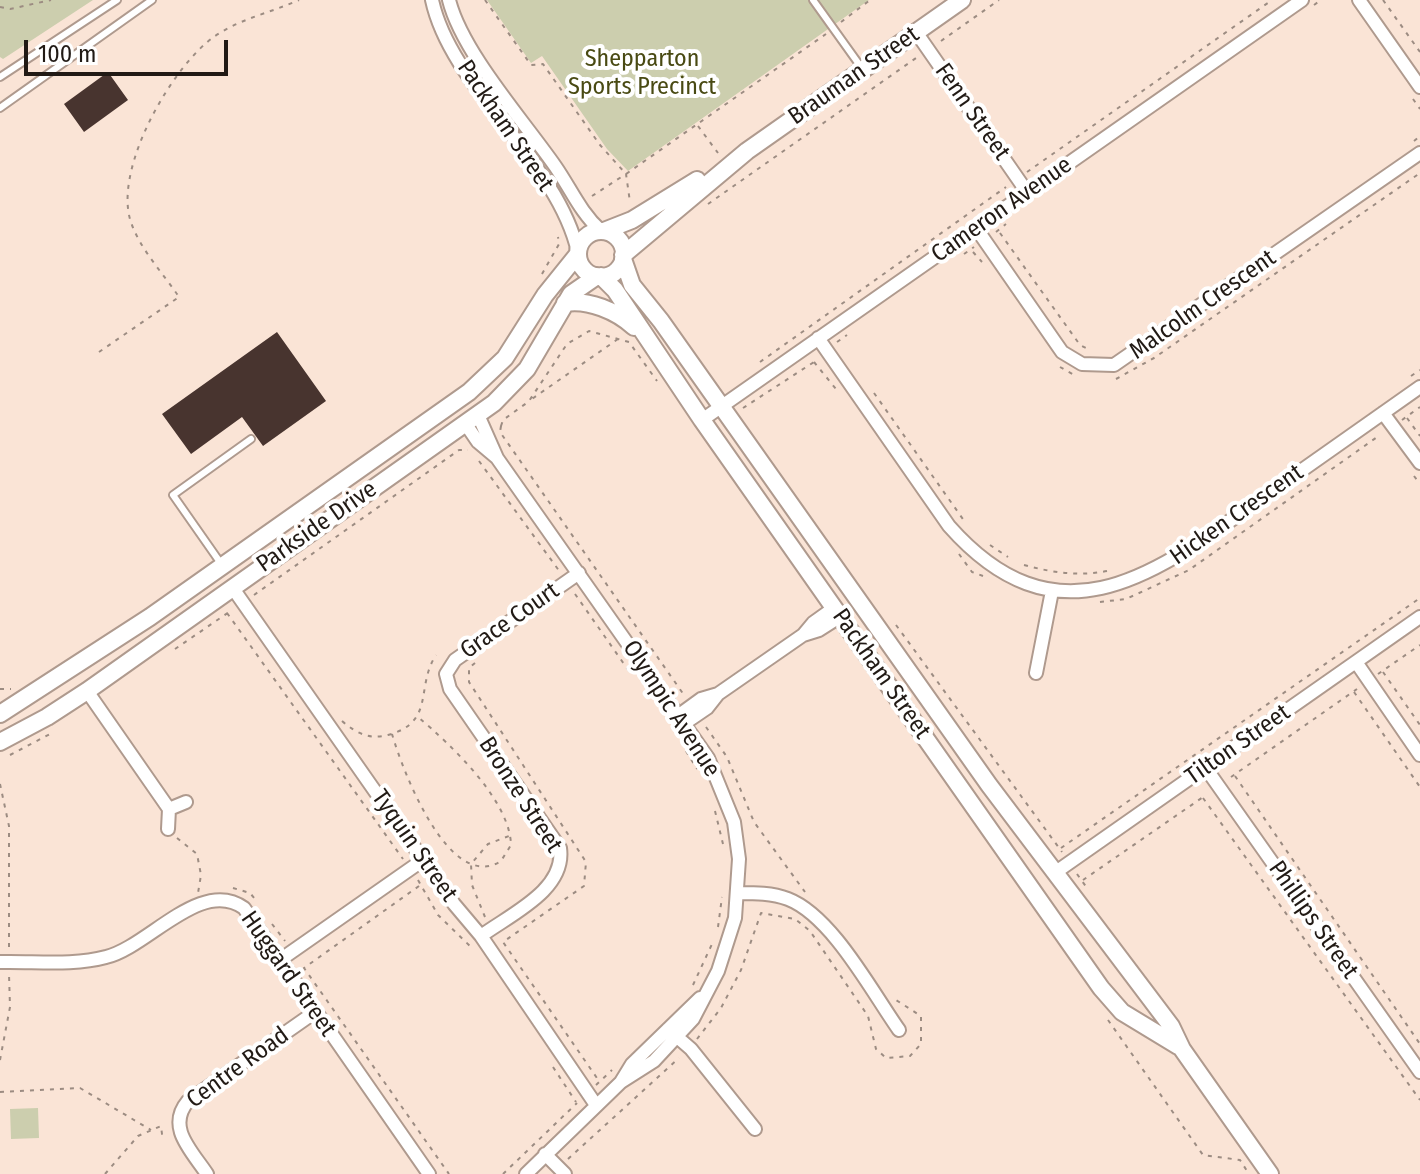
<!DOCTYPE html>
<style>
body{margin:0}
#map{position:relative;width:1420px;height:1174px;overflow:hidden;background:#fae4d6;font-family:"Fira Sans Condensed",sans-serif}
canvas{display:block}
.scale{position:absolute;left:24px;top:40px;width:204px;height:36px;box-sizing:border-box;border:4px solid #211a15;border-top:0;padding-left:10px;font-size:24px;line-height:28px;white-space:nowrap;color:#211a15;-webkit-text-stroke:6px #fff;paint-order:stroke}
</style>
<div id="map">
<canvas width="1420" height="1174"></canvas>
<div class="scale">100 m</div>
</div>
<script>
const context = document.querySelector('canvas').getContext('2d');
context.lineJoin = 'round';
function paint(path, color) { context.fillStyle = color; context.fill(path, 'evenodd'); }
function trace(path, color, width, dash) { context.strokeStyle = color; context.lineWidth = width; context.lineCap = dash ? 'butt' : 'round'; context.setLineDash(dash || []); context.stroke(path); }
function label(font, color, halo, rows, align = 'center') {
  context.font = font + ' "Fira Sans Condensed",sans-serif'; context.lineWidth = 8; context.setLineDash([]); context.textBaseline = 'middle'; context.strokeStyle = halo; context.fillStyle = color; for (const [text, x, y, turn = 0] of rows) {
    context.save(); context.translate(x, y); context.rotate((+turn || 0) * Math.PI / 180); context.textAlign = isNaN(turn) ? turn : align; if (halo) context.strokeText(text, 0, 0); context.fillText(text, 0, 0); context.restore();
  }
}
paint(new Path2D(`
 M0,0H93L3,59L0,57Z
 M487,0H869L628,171L607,149L542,56L531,63Z
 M38,1108L39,1138L11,1139L10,1109Z`), '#ccceae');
paint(new Path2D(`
 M108,72L128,100L84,132L64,104Z
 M277,332L326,401L263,446L242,417L191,454L162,414Z`), '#48342f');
const lane = new Path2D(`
 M813,0L861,67
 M0,77L117,0
 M0,108L152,0
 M222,565L173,495L251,439`);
const street = new Path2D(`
 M432,0C451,88 557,160 578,252
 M449,0C462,52 523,120 555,166C571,189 580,212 601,231
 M1359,0L1420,87
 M916,32L1027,192
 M976,228L1062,352L1082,364L1114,365L1420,153
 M818,338L949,526C1058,649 1155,574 1261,499C1314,462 1367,424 1420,387
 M1383,413L1420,463
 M478,415L497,458
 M702,420L1302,0
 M465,423L478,442L497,458L708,758L734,822L739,859L735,918L718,971L693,1019L654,1061L621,1082L526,1174
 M232,587L454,904L481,936L596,1105
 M803,635L819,630L841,616
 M1356,662L1420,755
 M1036,673L1052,591
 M87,691L169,809
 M679,715L701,699L718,694L803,635L813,623L834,608
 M685,723L707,708L718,694
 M1205,767L1420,1072
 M168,829L169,809L186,802
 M1056,872L1420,617
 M739,893C755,893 772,893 788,899C832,916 872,992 899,1030
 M481,936C511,914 566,890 560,848L450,689L446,674L455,660L579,573
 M280,960L423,860
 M0,962C34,961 73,966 106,957C148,947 201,877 244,908L429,1174
 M668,1029L691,1049L755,1129
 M621,1082L632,1064L700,998
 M545,1154L565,1174
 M207,1174C191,1150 166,1127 188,1101L315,1012`);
const secondary = new Path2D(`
 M604,231L632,220L697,180
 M578 254a23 23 0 1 1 46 0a23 23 0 1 1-46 0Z
 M623,255L747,151L962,0
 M623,259L632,285L661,321L989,785L1171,1026L1182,1049L1270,1174
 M601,276L615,290L702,420L1101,988L1122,1012L1178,1046
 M565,303C588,299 617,311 634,327
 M0,714L150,617L469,392L505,358L545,295L578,254
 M0,742L47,717L87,691L494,403L527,369L571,294L597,276`);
trace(lane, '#af9a8e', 10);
trace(street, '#af9a8e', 16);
trace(secondary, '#af9a8e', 20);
trace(new Path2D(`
 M485,0L531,65L543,64L600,145L626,174L826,34
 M1383,0L1420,52
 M1314,5L1321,0
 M0,7L10,9L51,0
 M841,22L870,0
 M941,41L999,0
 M1413,99L1420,109
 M698,126L718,153
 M1414,141L1420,136
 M1027,172L1272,0
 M592,196L626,174L630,202
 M708,204L916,58
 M996,232L1006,224
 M1000,233L1080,345L1090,350
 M973,252L982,262
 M964,254L974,247
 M542,274L559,244L558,237
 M618,339L529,401L567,344L589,331L629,342L657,381
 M837,342L847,335
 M99,352L179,297C163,273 138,247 130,219C115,166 172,66 215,36C242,18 270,13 299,0
 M760,362L1006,187
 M814,362L836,389
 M1060,367L1074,375
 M1411,376L1420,370
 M1116,379L1154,358L1420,173
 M874,393L965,522
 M743,408L814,362L815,357
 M1407,418L1420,436
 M1402,420L1420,407
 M501,426L500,432L684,695
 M501,426L503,420L528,402
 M479,461L560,572
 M1414,476L1420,484
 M990,545L1008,557
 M959,554L972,572L983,576
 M1024,565C1054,573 1082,577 1112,570
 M575,594L631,674
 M254,595L459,450H468
 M1100,602L1126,599L1189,570L1380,435
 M227,613L403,859
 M896,625L1062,852
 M175,649L232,610
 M475,663L469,668V682L586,862L584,886L503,942L599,1081
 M1383,672L1420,725
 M1378,674L1420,645
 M0,689H11
 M1354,692L1420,787
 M342,721C356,733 369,740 388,735C436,722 415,687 436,655
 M706,727L727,757L754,822L805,892
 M392,734C402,769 449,894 501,861L511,845C510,800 450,744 418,717
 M686,751L697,769
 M10,755L50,734
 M1235,776L1420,1044
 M1231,777L1357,689
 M0,784L9,826V948
 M1203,798L1420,1100
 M715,811L723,844
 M177,838L197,854L201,875L198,893
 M1061,848L1420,598
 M1077,874L1087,888
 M418,880L438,915L471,947
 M1083,880L1206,795
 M419,886L304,968L449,1174
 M233,888L250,893L255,899
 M485,917L472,885L471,864L488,844L509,836
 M272,924L285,941
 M718,927L722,897
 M693,985L712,944
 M1108,1020L1203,1155L1240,1160L1249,1174
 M697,1039L721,1008L741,970L761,913L795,919L810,931L868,1016L876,1049L886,1058L910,1056L921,1044V1016L896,1000
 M0,1060L10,1007L9,974
 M553,1067L576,1102
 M596,1085L612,1070
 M0,1092L80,1088L151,1130
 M568,1159L679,1058
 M105,1174L138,1136L161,1126L162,1134L166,1133
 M503,1174L577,1103`), '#9c8c82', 2, [4, 6]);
trace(lane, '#fff', 6);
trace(street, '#fff', 12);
trace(secondary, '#fff', 16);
label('24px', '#494a13', '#fff', [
 ["Shepparton",642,59],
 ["Sports Precinct",642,87]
]);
label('24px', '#211a15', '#fff', [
 ["Brauman Street",854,76,-35],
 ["Fenn Street",972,112,55],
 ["Packham Street",505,126,56],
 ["Cameron Avenue",1002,210,-35],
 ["Malcolm Crescent",1203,305,-35],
 ["Hicken Crescent",1237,515,-35],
 ["Parkside Drive",317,527,-35],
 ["Grace Court",510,621,-35],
 ["Packham Street",881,674,55],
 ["Olympic Avenue",671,709,57],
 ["Tilton Street",1238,745,-35],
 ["Bronze Street",520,795,57],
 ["Tyquin Street",414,846,55],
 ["Phillips Street",1313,920,55],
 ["Huggard Street",288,974,55],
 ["Centre Road",238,1068,-36]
]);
</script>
